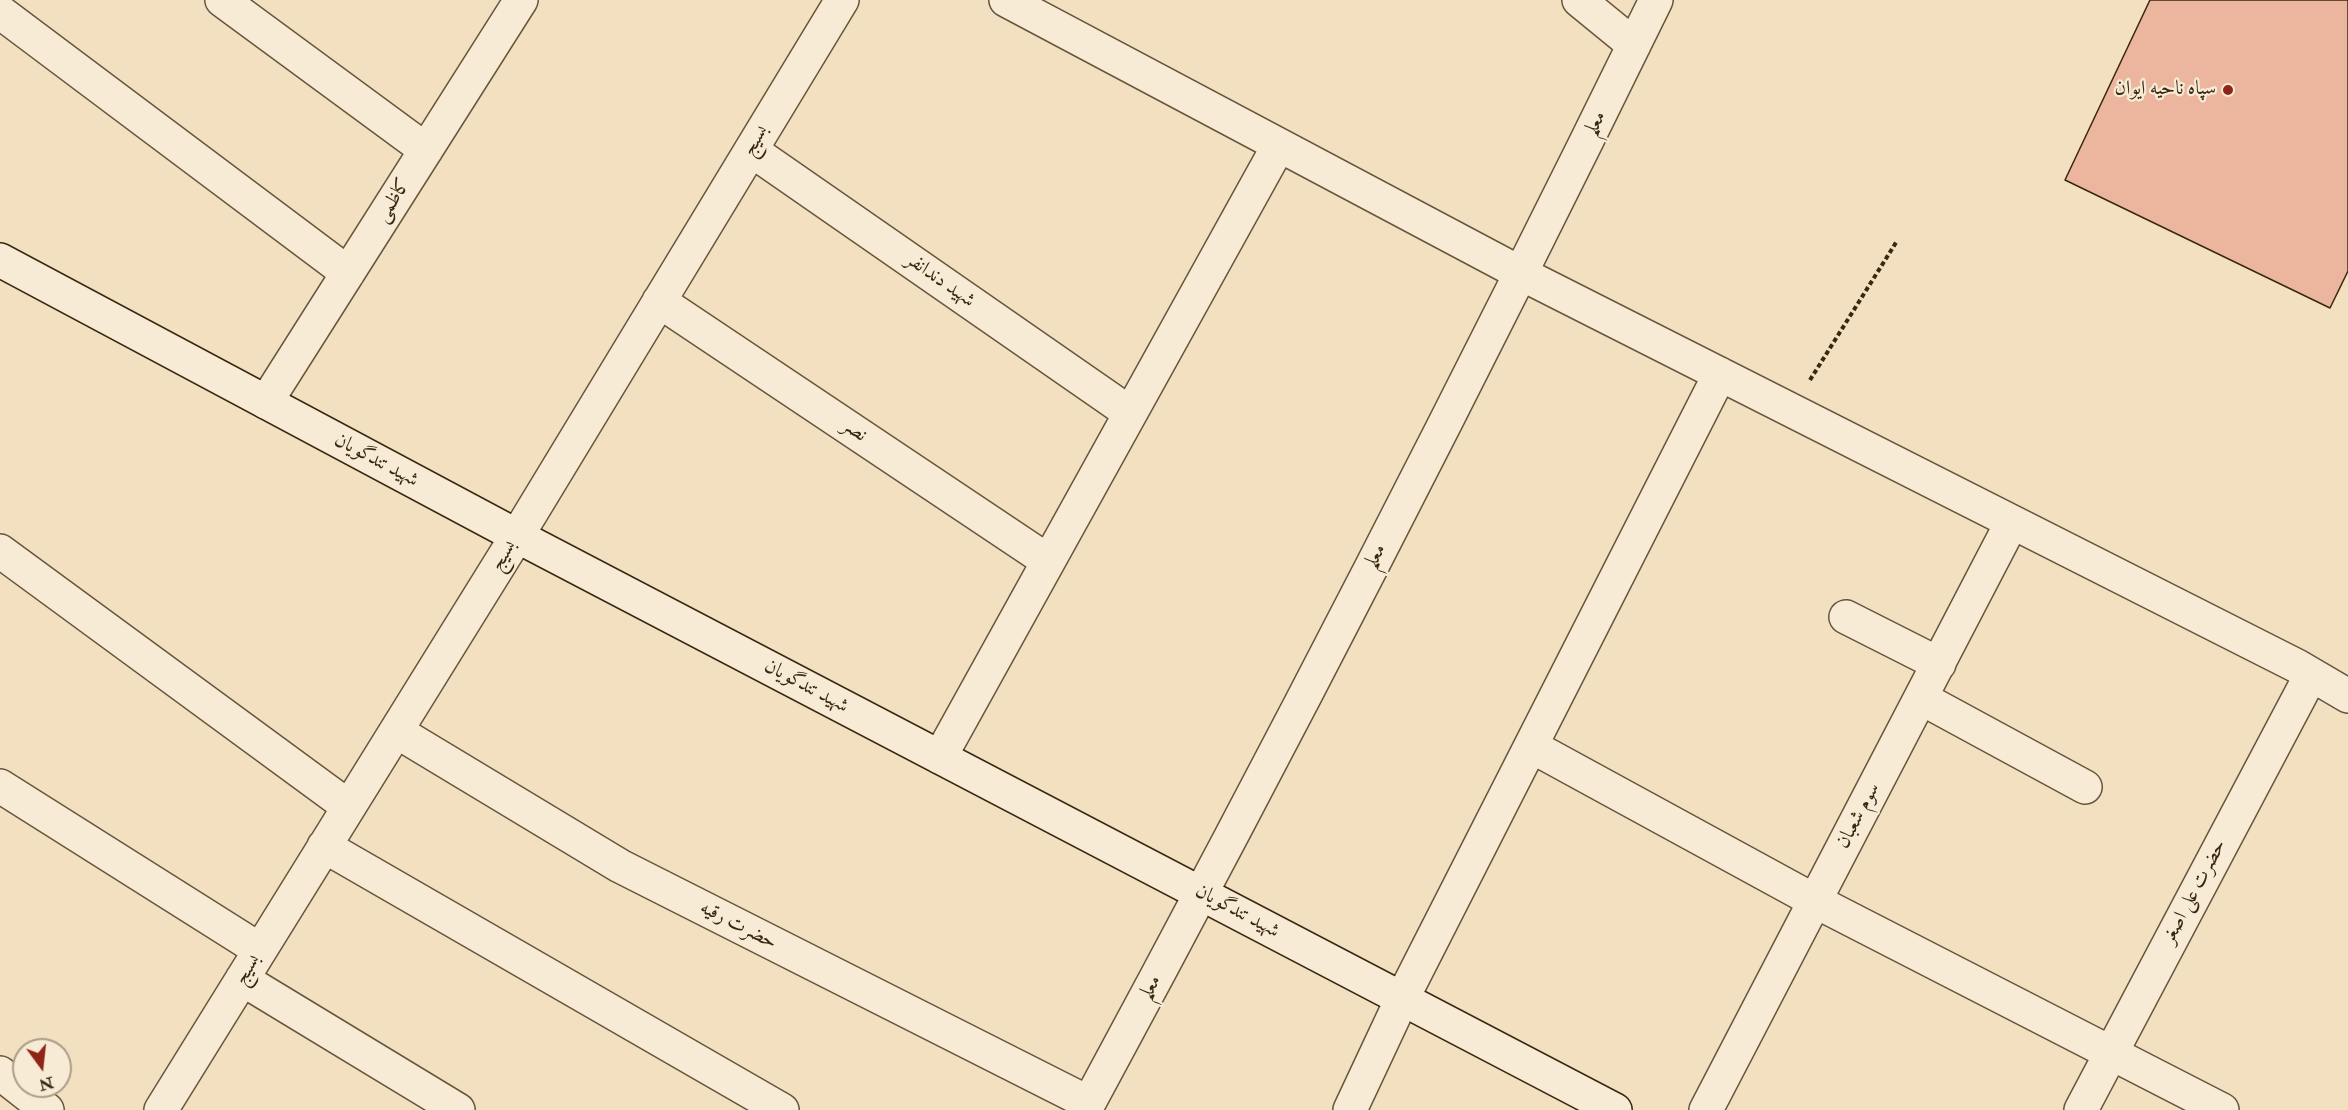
<!DOCTYPE html>
<meta charset="utf-8">
<style>
body{margin:0}
#map{position:relative;width:2348px;height:1110px;overflow:hidden;background:#f2e0c0;font-family:"IM FELL Double Pica",serif}
canvas{display:block}
.north{position:absolute;left:12px;top:1038px;width:60px;height:60px;box-sizing:border-box;background:#f7ebd6;border:2px solid #ab9d87;border-radius:50%;rotate:165deg;font-size:16px;font-weight:700;line-height:24px;text-align:center;color:#392810}
.north::after{content:'';display:block;margin:auto;width:21px;height:27px;background:#8f2418;clip-path:polygon(50% 0,100% 100%,50% 72%,0 100%)}
</style>
<div id="map">
<canvas width="2348" height="1110"></canvas>
<div class="north">N</div>
</div>
<script>
const context = document.querySelector('canvas').getContext('2d');
context.lineJoin = 'round';
function paint(path, color) { context.fillStyle = color; context.fill(path, 'evenodd'); }
function trace(path, color, width, dash) { context.strokeStyle = color; context.lineWidth = width; context.lineCap = dash ? 'butt' : 'round'; context.setLineDash(dash || []); context.stroke(path); }
function label(font, color, halo, rows, align = 'center') {
  context.font = font + ' "IM FELL Double Pica",Amiri,serif'; context.lineWidth = 4.5; context.setLineDash([]); context.textBaseline = 'middle'; context.strokeStyle = halo; context.fillStyle = color; for (const [text, x, y, turn = 0] of rows) {
    context.save(); context.translate(x, y); context.rotate((+turn || 0) * Math.PI / 180); context.textAlign = isNaN(turn) ? turn : align; if (halo) context.strokeText(text, 0, 0); context.fillText(text, 0, 0); context.restore();
  }
}
const building = new Path2D(`
 M2150,0H2348V271L2330,308L2065,180Z`);
paint(building, '#ecb69e');
trace(building, '#392810', 1.5);
const street = new Path2D(`
 M222,0L426,150
 M1006,0L1522,274L2297,666L2348,696
 M1579,0L1634,45
 M0,12L348,273
 M751,150L1130,413
 M659,301L1048,561
 M266,402L521,0
 M0,551L349,807
 M1846,617L1939,664
 M1921,698L2085,787
 M396,731L620,866L1089,1103
 M1531,746L1815,901L2222,1110
 M940,757L1279,145
 M0,786L260,950
 M324,846L782,1110
 M242,979L458,1110
 M0,1073L47,1110
 M161,1110L517,536L842,0
 M1085,1110C1283,744 1473,374 1656,0
 M1350,1110L1402,999L1720,374
 M1706,1110L2012,522
 M2081,1110L2311,675`);
const secondary = new Path2D(`
 M0,260L517,536L1615,1110`);
trace(street, '#67563c', 36);
trace(secondary, '#392810', 36);
trace(new Path2D(`
 M1810,380L1897,241`), '#392810', 4, [4.5, 3]);
trace(street, '#f7ebd6', 33);
trace(secondary, '#f7ebd6', 33);
for (const [x, y, r, color] of [
 [2228,90,6,"#8f2418"]
]) { const dot = new Path2D(); dot.arc(x, y, r, 0, 2 * Math.PI); context.fillStyle = color; context.fill(dot); trace(dot, '#f7ebd6', 2); }
label('20px', '#392810', '#f7ebd6', [
 ["سپاه ناحیه ایوان",2216,90]
], 'right');
label('20px', '#392810', '#f7ebd6', [
 ["معلم",1596,124,-64],
 ["بسیج",756,141,-59],
 ["کاظمی",394,201,-58],
 ["شهید دندانفر",940,281,35],
 ["نصر",854,431,34],
 ["شهید تندگویان",376,461,28],
 ["بسیج",504,556,-58],
 ["معلم",1376,557,-63],
 ["شهید تندگویان",806,687,28],
 ["سوم شعبان",1859,816,-62],
 ["حضرت علی اصغر",2195,892,-62],
 ["شهید تندگویان",1237,912,28],
 ["حضرت رقیه",738,926,27],
 ["بسیج",248,970,-58],
 ["معلم",1151,988,-62]
]);
</script>
